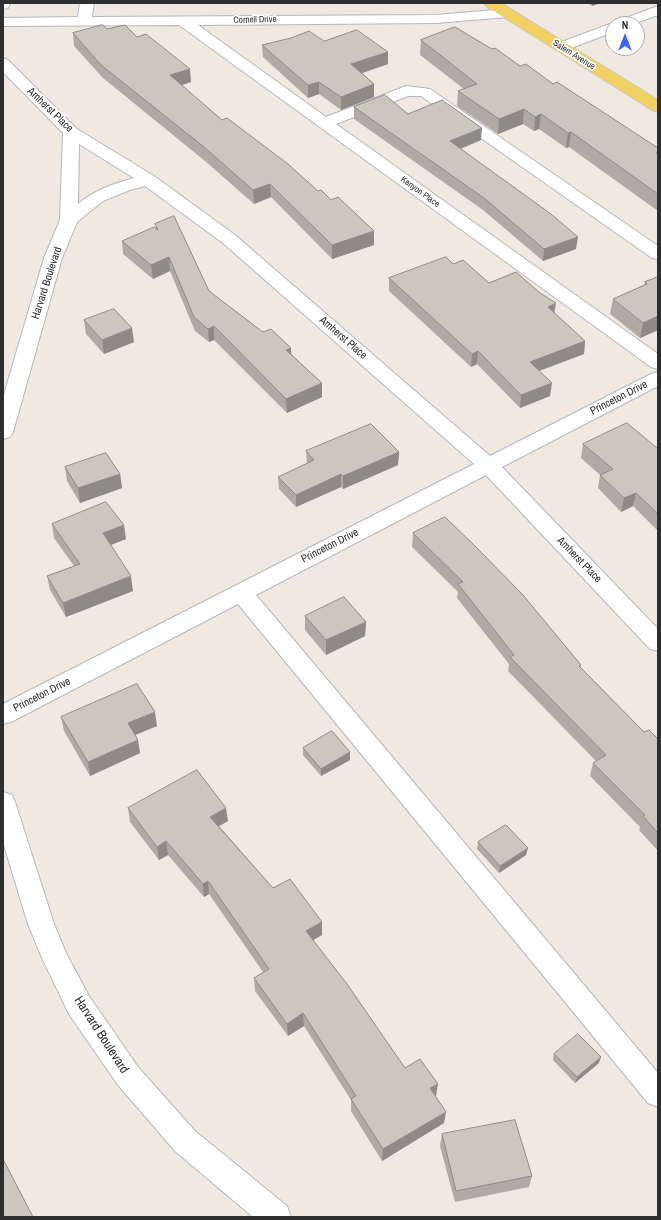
<!DOCTYPE html>
<style>
body{margin:0}
#map{position:relative;width:661px;height:1220px;overflow:hidden;background:#efe9e1;font-family:"Archivo Narrow",sans-serif}
canvas{display:block}
.frame{position:absolute;inset:0;border:4px solid #2e2e2e;pointer-events:none}
.north{position:absolute;left:605px;top:16px;width:40px;height:40px;box-sizing:border-box;background:#fff;border:1px solid #ababab;border-radius:50%;rotate:0deg;font-size:11px;font-weight:700;line-height:16px;text-align:center;color:#2e2e2e}
.north::after{content:'';display:block;margin:auto;width:14px;height:18px;background:#4264fb;clip-path:polygon(50% 0,100% 100%,50% 72%,0 100%)}
</style>
<div id="map">
<canvas width="661" height="1220"></canvas>
<div class="frame"></div>
<div class="north">N</div>
</div>
<script>
const context = document.querySelector('canvas').getContext('2d');
context.lineJoin = 'round';
function trace(path, color, width, dash) { context.strokeStyle = color; context.lineWidth = width; context.lineCap = dash ? 'butt' : 'round'; context.setLineDash(dash || []); context.stroke(path); }
function paint(path, color) { context.fillStyle = color; context.fill(path, 'evenodd'); }
function label(font, color, halo, rows, align = 'center') {
  context.font = font + ' "Archivo Narrow",sans-serif'; context.lineWidth = 3.5; context.setLineDash([]); context.textBaseline = 'middle'; context.strokeStyle = halo; context.fillStyle = color; for (const [text, x, y, turn = 0] of rows) {
    context.save(); context.translate(x, y); context.rotate((+turn || 0) * Math.PI / 180); context.textAlign = isNaN(turn) ? turn : align; if (halo) context.strokeText(text, 0, 0); context.fillText(text, 0, 0); context.restore();
  }
}
const minor = new Path2D(`
 M3,3H10L8,8L3,9Z
 M80,3H94L92,17L436,15L507,9L512,10L514,13L512,16L507,17L436,23L198,25L326,117L401,88L406,86L430,89L658,246V259L652,258L421,96H408L336,124L658,354V369L651,367L179,25L3,26V18L78,17Z
 M658,6V15L633,24H613V32L566,50L561,51L556,50L554,47L556,44Z
 M3,58L8,60L77,129L154,176L235,235L490,456L651,374L658,372V386L502,467L658,629V651L650,649L486,475L256,595L658,1073V1107L648,1103L238,604L11,722L3,724V704L474,464L223,243L145,186L130,190L103,201L77,222L62,258L13,432L10,437L3,439V398L44,258L60,220L63,133L3,72ZM79,144L134,178C112,184 95,190 78,204Z
 M3,792L12,795L15,802L54,924L66,953L89,996L138,1067L195,1131L287,1206L291,1217H253L175,1151L118,1085L69,1014L42,958L28,924L3,842Z`);
const major = new Path2D(`
 M484,3H501L658,100V112L652,110L486,6Z`);
trace(minor, '#b4b7c1', 2);
trace(major, '#c9c9c9', 2);
paint(minor, '#fff');
paint(major, '#f2d163');
paint(new Path2D(`
 M587,3H601L592,6Z
 M107,29L137,37L191,82L181,85L222,120L374,245L332,259L271,197L254,204L205,161L103,78L74,46L73,33Z
 M421,40L520,66L553,84L658,148V211L569,147L566,148L539,129L534,131L523,124L498,134L457,106L458,91L464,89L420,55Z
 M324,41L388,52V64L362,73L374,84V97L341,110L319,94L308,98L263,57L262,45Z
 M354,107L408,114L481,140L461,149L576,249L543,261L483,210L354,119Z
 M155,224L209,291L263,332L291,348V354L322,383V397L287,413L214,340L209,342L195,331L170,271L153,279L123,254L122,241L156,228Z
 M453,264L489,283L554,312L585,341L584,354L539,371L550,396L520,408L477,364L471,367L389,291V278Z
 M658,277V330L640,338L610,314L613,299L644,285L645,282Z
 M84,320L134,342L104,354L86,334Z
 M583,444L658,447V531L633,506L621,512L598,488L600,475L581,458Z
 M306,451L399,452L398,465L343,489L341,487L296,507L279,489L278,477L307,464Z
 M65,467L120,474L122,488L80,503L67,481Z
 M52,524L126,539L111,545L133,591L66,617L50,590L47,576L74,566L54,538Z
 M413,533L581,665V668L644,732L658,739V851L639,830L640,827L590,776L593,763L596,761L508,671L509,664L457,598L458,592L412,547Z
 M305,616L366,622L365,636L326,655L305,630Z
 M61,717L157,726L135,735L140,753L90,776L64,731Z
 M303,748L350,752V760L321,776L303,755Z
 M128,808L228,821L219,826L273,888L322,922V935L313,940L405,1068L436,1096H435L444,1123L382,1161L351,1111V1100L304,1026L288,1036L255,991L254,978L263,972L209,894L204,897L168,855L159,860L130,822Z
 M478,842L526,855L499,873L477,849Z
 M554,1054L599,1063L575,1083L553,1060Z
 M442,1134L532,1176L529,1187L455,1202L440,1146Z`), '#afaba4');
paint(new Path2D(`
 M592,3H601L592,6Z
 M388,52V64L351,77V64Z
 M190,69L191,82L171,89L170,75Z
 M319,82V94L308,98V85Z
 M374,84V97L341,110V97Z
 M524,109L523,124L498,134L499,119Z
 M541,114L539,129L534,131L535,117Z
 M482,128L481,140L449,153L450,141Z
 M571,132L569,147L566,148L568,133Z
 M270,184L271,197L254,204L253,190Z
 M374,231V245L332,259V245Z
 M578,237L576,249L543,261L544,249Z
 M169,257L170,271L153,279L151,265Z
 M556,303L554,315L548,307Z
 M658,316V330L640,338L643,323Z
 M214,326V340L209,342L208,329Z
 M132,328L134,342L104,354L102,340Z
 M585,341L584,354L528,375L530,362Z
 M291,348V362L286,350Z
 M478,351L477,364L471,367L472,354Z
 M322,383V397L287,413L286,399Z
 M552,383L550,396L520,408L521,395Z
 M399,452L398,465L343,489V476Z
 M120,474L122,488L80,503L78,488Z
 M341,474V487L296,507V495Z
 M636,493L633,506L621,512L624,498Z
 M124,525L126,539L105,547L103,533Z
 M131,576L133,591L66,617L63,603Z
 M366,622L365,636L326,655V640Z
 M155,712L157,726L130,737L128,723Z
 M138,740L140,753L90,776L88,762Z
 M350,752V760L321,776V769Z
 M226,808L228,821L212,830L210,817Z
 M166,841L168,855L159,860L157,847Z
 M528,848L526,855L499,873L500,866Z
 M208,881L209,894L204,897L203,884Z
 M322,922V935L306,944V931Z
 M303,1013L304,1026L288,1036L287,1024Z
 M601,1057L599,1063L575,1083L577,1077Z
 M438,1084L436,1096L429,1100L430,1088Z
 M446,1112L444,1123L382,1161L383,1149Z`), '#8e8b86');
const building = new Path2D(`
 M103,25L107,29L125,25L137,37L146,34L190,69L170,75L222,120L227,118L288,164L318,191L321,190L331,200L338,197L374,231L332,245L270,184L253,190L204,147L101,65L73,33Z
 M455,27L492,49L495,48L520,66L526,64L553,84L557,82L658,148V152L656,153L658,154V194L571,132L568,133L541,114L535,117L524,109L499,119L458,91L477,84L421,40Z
 M357,30L388,52L351,64L374,84L341,97L319,82L308,85L262,45L291,38L309,31L324,41Z
 M385,95L408,114L442,100L482,128L450,141L551,214L578,237L544,249L484,198L354,107Z
 M174,216L209,291L263,332L271,329L291,348L286,350L322,383L286,399L214,326L208,329L194,317L169,257L151,265L122,241L154,227L158,230L155,224Z
 M446,257L453,264L463,260L489,283L516,272L540,293L556,303L548,307L585,341L530,362L552,383L521,395L478,351L472,354L389,278Z
 M658,277V316L643,323L613,299L647,284L645,282Z
 M114,309L132,328L102,340L84,320Z
 M627,423L657,448L658,447V514L636,493L624,498L600,475L613,469L583,444Z
 M371,424L399,452L343,476L341,474L296,495L278,477L314,460L306,451Z
 M106,453L120,474L78,488L65,467Z
 M106,502L124,525L103,533L131,576L63,603L47,576L80,564L52,524Z
 M445,517L475,546L523,595L581,665L579,666L644,732L649,730L658,739V833L643,816L645,815L593,763L606,755L510,657L514,655L458,584L463,582L413,533Z
 M344,597L366,622L326,640L305,616Z
 M137,684L155,712L128,723L138,740L88,762L61,717Z
 M332,731L350,752L321,769L303,748Z
 M197,770L226,808L210,817L273,888L290,879L322,922L306,931L347,984L405,1068L420,1059L438,1084L430,1088L446,1112L383,1149L351,1099L356,1096L303,1013L287,1024L254,978L269,969L208,881L203,884L166,841L157,847L128,808Z
 M506,825L528,848L500,866L478,842Z
 M578,1034L601,1057L577,1077L554,1054Z
 M515,1120L532,1176L456,1191L442,1134Z
 M3,1159L33,1217H3Z`);
paint(building, '#cbc7bf');
trace(building, '#8e8b86', 1);
label('9px', '#2e2e2e', '#fff', [
 ["Cornell Drive",255,20,-1],
 ["Salem Avenue",574,55,32],
 ["Kenyon Place",420,192,36]
]);
label('11px', '#2e2e2e', '#fff', [
 ["Amherst Place",50,110,44],
 ["Harvard Boulevard",47,283,-72],
 ["Amherst Place",343,338,41],
 ["Princeton Drive",619,398,-27],
 ["Princeton Drive",330,546,-27],
 ["Amherst Place",579,560,46],
 ["Princeton Drive",42,695,-27]
]);
label('13px', '#2e2e2e', '#fff', [
 ["Harvard Boulevard",101,1035,57]
]);
</script>
